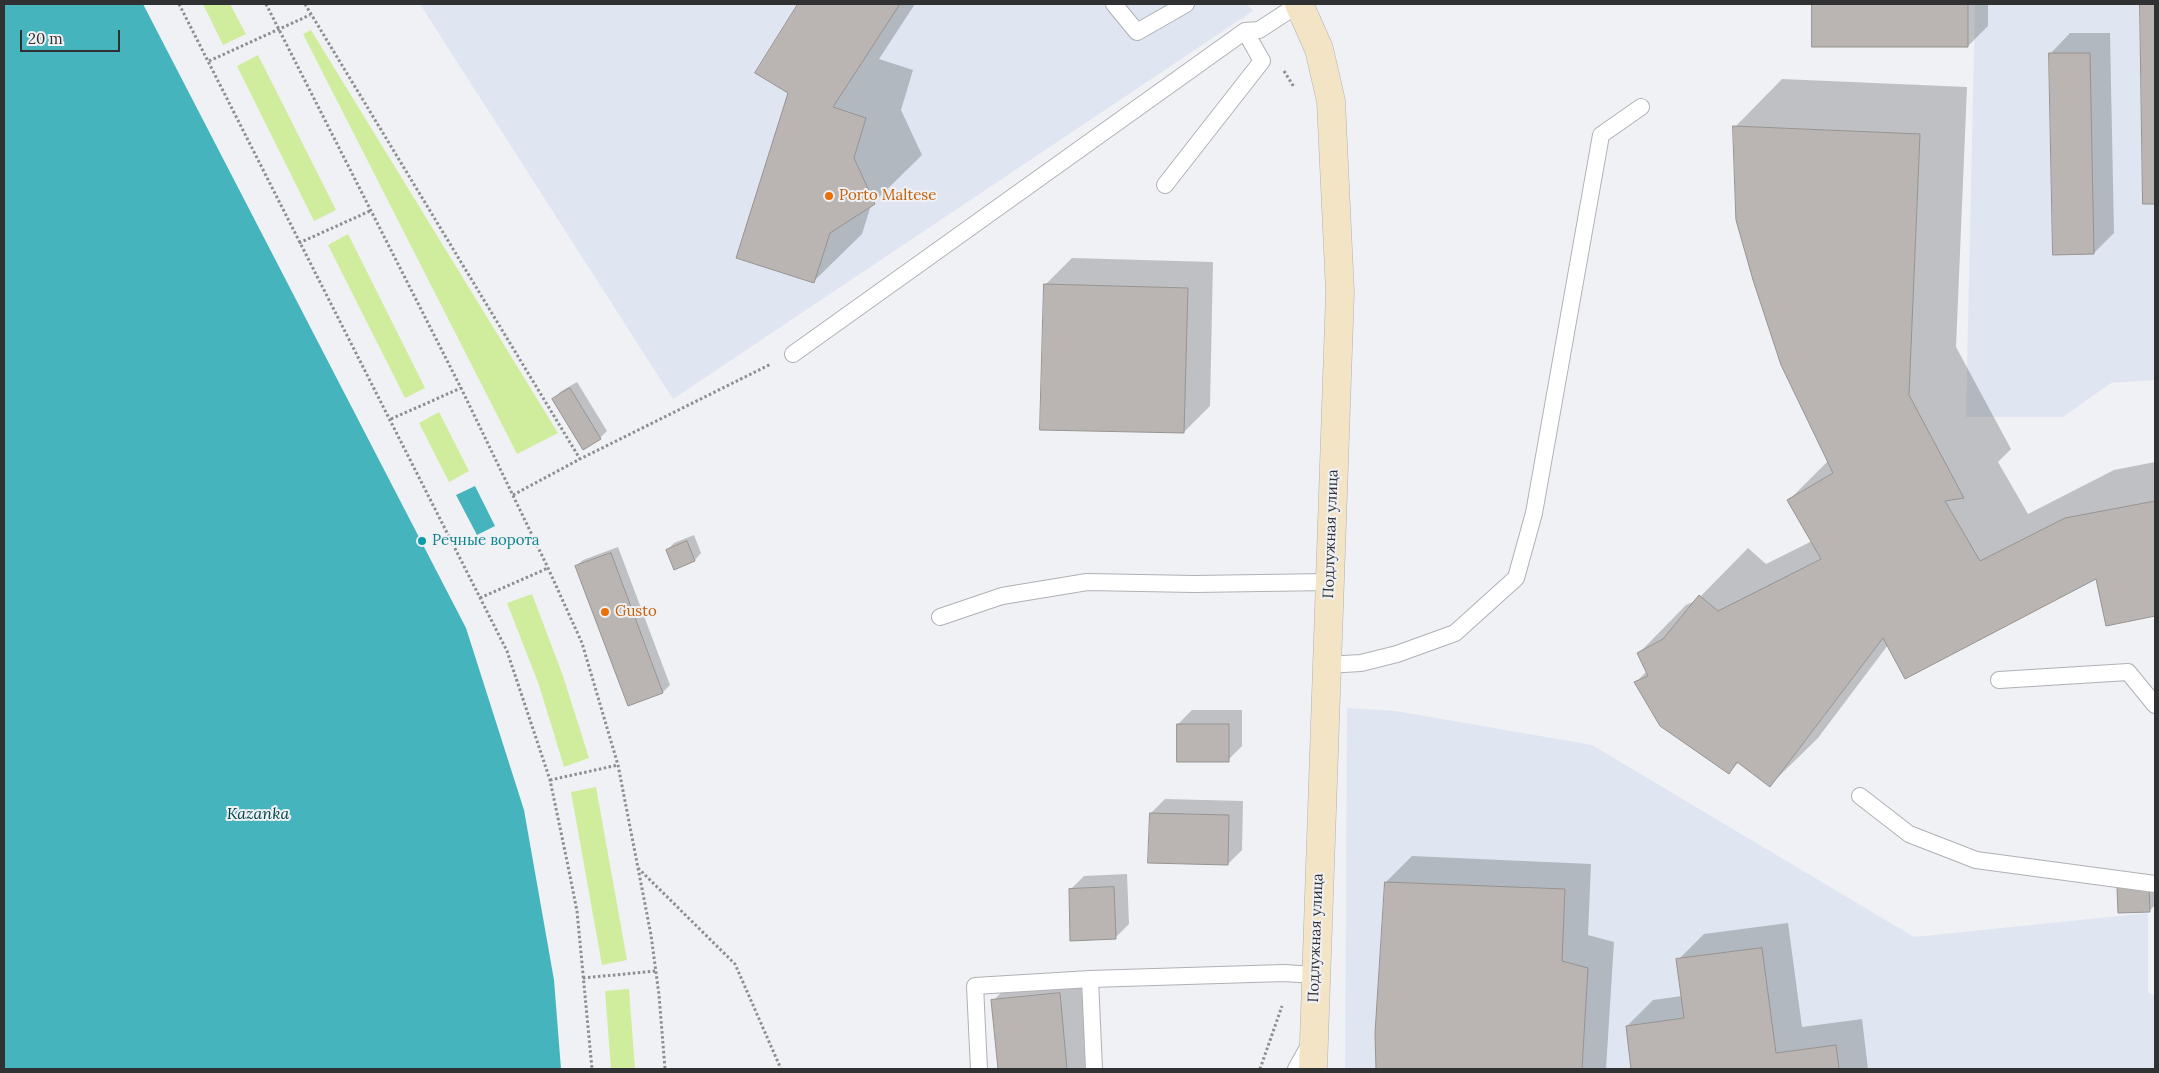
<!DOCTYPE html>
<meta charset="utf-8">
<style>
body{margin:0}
#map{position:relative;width:2159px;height:1073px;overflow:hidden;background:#eff1f5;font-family:Lora,serif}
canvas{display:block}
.frame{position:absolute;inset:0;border:5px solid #303132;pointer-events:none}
.scale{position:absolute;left:20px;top:30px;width:100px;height:22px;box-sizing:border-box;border:2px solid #303132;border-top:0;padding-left:6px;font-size:15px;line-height:18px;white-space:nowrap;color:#303132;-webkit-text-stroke:4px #eff1f5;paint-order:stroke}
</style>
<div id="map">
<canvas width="2159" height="1073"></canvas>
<div class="frame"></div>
<div class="scale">20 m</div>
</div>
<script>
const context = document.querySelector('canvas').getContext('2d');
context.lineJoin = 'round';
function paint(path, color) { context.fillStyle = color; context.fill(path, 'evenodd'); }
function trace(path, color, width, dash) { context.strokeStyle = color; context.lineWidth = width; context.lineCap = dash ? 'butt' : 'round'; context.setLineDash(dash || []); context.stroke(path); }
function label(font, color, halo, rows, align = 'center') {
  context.font = font + ' Lora,serif'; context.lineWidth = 4; context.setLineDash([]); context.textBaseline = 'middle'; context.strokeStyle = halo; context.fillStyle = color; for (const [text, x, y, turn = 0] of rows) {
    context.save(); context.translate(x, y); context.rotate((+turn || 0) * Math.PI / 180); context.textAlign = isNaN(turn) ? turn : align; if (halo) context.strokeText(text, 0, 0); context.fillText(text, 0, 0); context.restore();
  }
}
paint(new Path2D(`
 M420,4H1247L1253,11L673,399Z
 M1975,4H2155V380L2111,383L2063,417H1966Z
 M1347,708L1396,711L1592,745L1914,937L2148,913V992L2155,996V1069H1345Z`), '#dfe6f1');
paint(new Path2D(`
 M203,4H230L246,34L223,45Z
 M311,30L558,433L517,454L303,34Z
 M258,55L336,210L314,221L237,66Z
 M348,234L425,388L405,398L328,245Z
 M439,412L469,471L449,482L419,423Z
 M532,594L563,676L589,758L564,767L539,685L507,603Z
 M596,787L627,960L602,965L571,792Z
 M629,989L635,1069H611L605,991Z`), '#d0ed9d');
paint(new Path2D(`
 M4,4H143L466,628L524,810L554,980L561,1069H4Z
 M475,486L495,526L477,535L456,495Z`), '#46b4bc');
paint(new Path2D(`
 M800,4H915L879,59L913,70L901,110L922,155L871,205L862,234L814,281L790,93L757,73Z
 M1813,4H1988V26L1968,46H1813Z
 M2141,4H2155V203H2144Z
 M2070,33H2110L2114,233L2094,253L2050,54Z
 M1782,79L1967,87L1956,347L2011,449L1998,462L2028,514L2114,470L2155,462V614L2107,624L2097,577L1888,645L1818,738L1770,785L1739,762L1729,772L1636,682L1647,671L1639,653L1686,605L1697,600L1748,548L1766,564L1812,541L1789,500L1828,461L1735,127Z
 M1072,258L1213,262L1210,406L1184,432L1046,284Z
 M577,382L607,431L600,438L583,448L554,399L560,392Z
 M694,535L701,553L695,560L675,568L667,550L674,543Z
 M618,547L670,685L663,692L628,705L576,566L583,560Z
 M1192,710H1242V746L1228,760L1178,724Z
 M1165,799L1243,801L1242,850L1228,864L1151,813Z
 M1412,856L1591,864L1588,935L1614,942L1606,1069H1377L1376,1034L1386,882Z
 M1127,874L1129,924L1115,938L1070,890L1084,876Z
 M2155,881V905L2149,911L2118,888L2125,882Z
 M1788,923L1802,1027L1862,1019L1868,1069H1633L1627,1026L1653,1000L1682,996L1678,960L1704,934Z
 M1080,973L1089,1068L1088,1069H999L993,1001L1013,980Z`), '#0003');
const building = new Path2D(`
 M798,4H900L833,107L866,118L854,158L875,204L830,233L814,283L736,258L788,93L755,73Z
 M1812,4H1968V47H1812Z
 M2140,4H2155V204H2143Z
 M2049,53H2090L2094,254L2053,255Z
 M1733,126L1920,134L1909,395L1964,498L1945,501L1980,561L2065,518L2155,501V616L2106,626L2096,579L1905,679L1883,638L1770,787L1737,762L1729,774L1660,726L1634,682L1648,676L1637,653L1663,639L1699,595L1718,611L1821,559L1787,500L1833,473L1781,365L1753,280L1736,220Z
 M1044,284L1188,288L1184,433L1040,430Z
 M570,388L601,439L583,450L552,399Z
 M687,541L695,561L674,570L666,550Z
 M611,553L663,693L628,706L575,566Z
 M1177,724H1229V762H1177Z
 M1150,813L1229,815L1228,865L1148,863Z
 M1385,882L1565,889L1562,961L1588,968L1582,1069H1376L1375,1034Z
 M1114,887L1116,939L1070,941L1069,889Z
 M2149,887L2150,912L2118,913L2117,888Z
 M1762,948L1776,1053L1836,1045L1839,1069H1631L1626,1026L1684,1018L1676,959Z
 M1060,993L1067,1069H998L991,1000Z`);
paint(building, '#bab5b3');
trace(building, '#979391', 1);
const lane = new Path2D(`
 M1114,4L1137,32L1186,4
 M1165,185L1262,61L1245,31
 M793,354L1245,31L1259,30L1299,4
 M940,617L1002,596L1087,582L1194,584L1329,582
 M1326,665L1361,663L1397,654L1455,633L1516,578L1534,513L1601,135L1641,107
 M1999,680L2128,672L2155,705
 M1860,796L1909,834L1976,860L2155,884
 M1090,979L1094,1069
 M979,1069L975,986L1090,979L1284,973L1315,975
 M1296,1069L1310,1044`);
const secondary = new Path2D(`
 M1299,4L1319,49L1331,101L1340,292L1313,1069`);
trace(lane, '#afb1b5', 18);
trace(secondary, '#afb1b5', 29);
trace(new Path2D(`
 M179,4L507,651L550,780L567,861L577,911L592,1069
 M266,4L461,388L548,568L582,643L618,765L651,935L659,995L665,1069
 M305,4L580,459
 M209,61L310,15
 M1284,71L1294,87
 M299,243L370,211
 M391,419L461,388
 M513,495L580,459L771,364
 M480,598L548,568
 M550,780L618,765
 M638,868L735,964L781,1069
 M583,978L656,971
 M1260,1069L1282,1006`), '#8c8e90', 3, [2.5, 2.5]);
trace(lane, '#fff', 16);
trace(secondary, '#f4e4c6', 28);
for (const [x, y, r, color] of [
 [829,196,5,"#e8710a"],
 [422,541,5,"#0f9aa8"],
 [605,612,5,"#e8710a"]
]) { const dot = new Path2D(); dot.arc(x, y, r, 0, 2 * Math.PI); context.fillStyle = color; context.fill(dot); trace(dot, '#eff1f5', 2); }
label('15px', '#c56008', '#eff1f5', [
 ["Porto Maltese",839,196],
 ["Gusto",615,612]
], 'left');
label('15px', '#303132', '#eff1f5', [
 ["Подлужная улица",1331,534,-88],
 ["Подлужная улица",1316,938,-88]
]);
label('15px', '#0d838f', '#eff1f5', [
 ["Речные ворота",432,541]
], 'left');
label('italic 16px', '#00474b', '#eff1f5', [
 ["Kazanka",258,814]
]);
</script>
